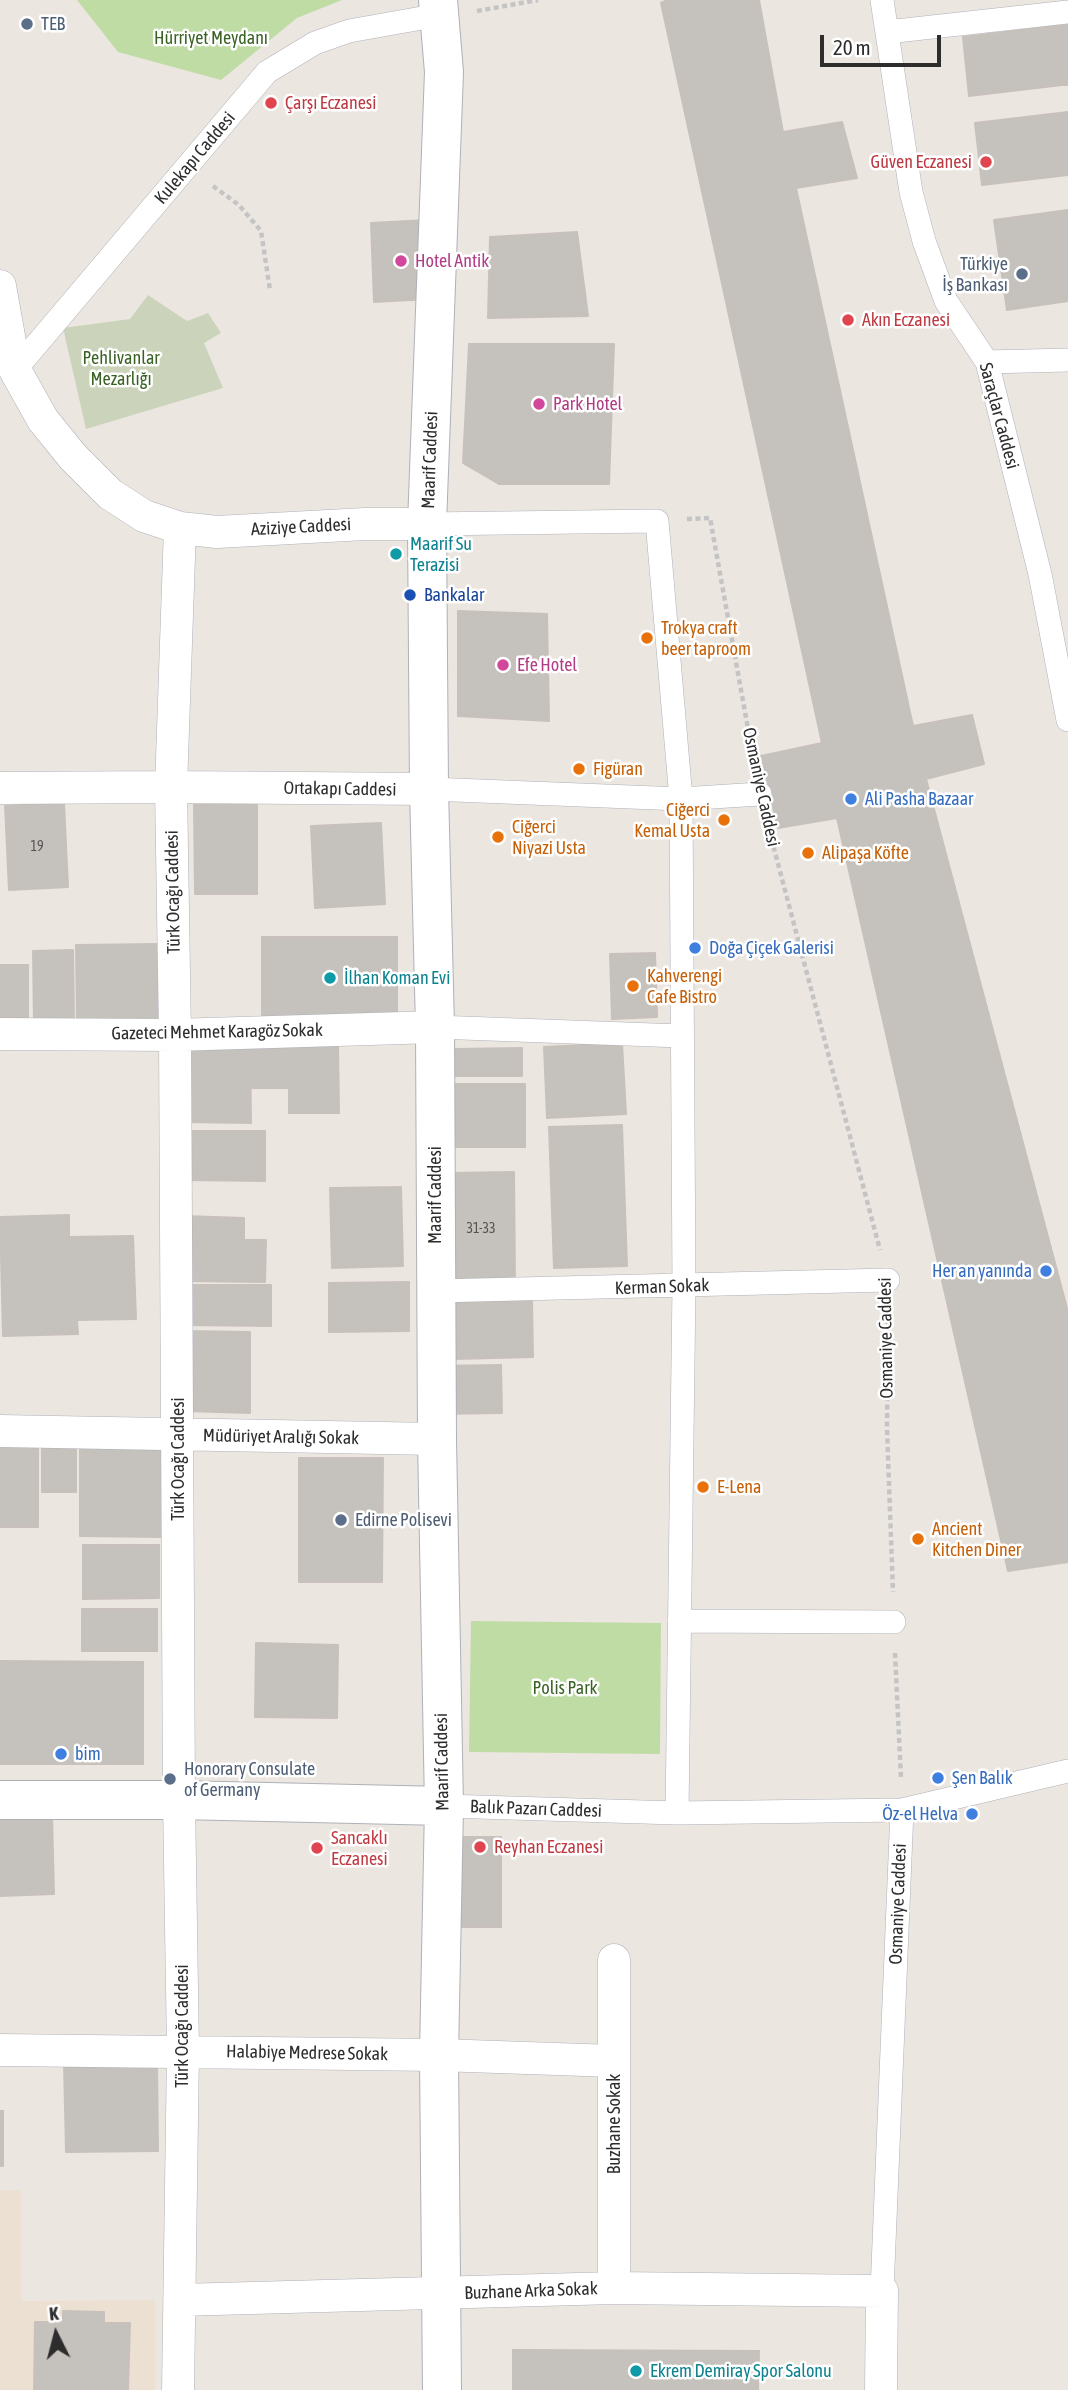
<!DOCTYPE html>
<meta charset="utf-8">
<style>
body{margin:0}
#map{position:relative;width:1068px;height:2390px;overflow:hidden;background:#ece6e1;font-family:"Asap Condensed",sans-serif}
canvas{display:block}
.north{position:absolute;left:21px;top:2299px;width:70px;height:70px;-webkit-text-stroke:5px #fff;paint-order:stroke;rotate:354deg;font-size:19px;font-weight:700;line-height:28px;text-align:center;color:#2d2d2d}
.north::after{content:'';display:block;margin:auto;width:24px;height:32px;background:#2d2d2d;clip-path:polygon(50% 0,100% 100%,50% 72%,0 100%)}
.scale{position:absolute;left:820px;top:35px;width:121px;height:32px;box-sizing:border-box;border:4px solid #2d2d2d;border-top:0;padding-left:9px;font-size:21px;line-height:24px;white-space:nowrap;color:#2d2d2d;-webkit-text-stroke:5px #fff;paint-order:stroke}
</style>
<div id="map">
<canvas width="1068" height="2390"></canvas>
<div class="north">K</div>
<div class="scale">20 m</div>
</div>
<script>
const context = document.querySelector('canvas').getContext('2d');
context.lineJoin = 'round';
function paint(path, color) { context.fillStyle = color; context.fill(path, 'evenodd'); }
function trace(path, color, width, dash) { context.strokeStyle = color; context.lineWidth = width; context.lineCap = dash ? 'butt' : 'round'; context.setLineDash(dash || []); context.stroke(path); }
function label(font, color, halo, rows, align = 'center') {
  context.font = font + ' "Asap Condensed",sans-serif'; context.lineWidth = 5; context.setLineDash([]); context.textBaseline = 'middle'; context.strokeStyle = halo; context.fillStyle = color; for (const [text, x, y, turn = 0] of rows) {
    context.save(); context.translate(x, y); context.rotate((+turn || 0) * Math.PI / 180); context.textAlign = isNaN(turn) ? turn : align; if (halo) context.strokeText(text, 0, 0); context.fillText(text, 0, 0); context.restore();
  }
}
paint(new Path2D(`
 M0,2190H21V2301L155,2300V2390H0Z`), '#ece0d3');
paint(new Path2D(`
 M77,0H342L297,18L221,80L118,52Z
 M471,1621L661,1623L660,1754L469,1752Z`), '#c0dca5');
paint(new Path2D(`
 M148,295L187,321L208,313L221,333L204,343L223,388L86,429L63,328L130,319Z`), '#cbd4bb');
const building = new Path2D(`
 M667,0H759L783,132L842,122L857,178L796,188L913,726L972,715L984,764L926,779L1068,1312V1562L1008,1571L837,818L778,828L761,756L822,743L661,3Z
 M1068,25V85H1062L1056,26Z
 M1056,26L1062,85L969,96L963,37Z
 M1068,112V175L982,185L975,123Z
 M1068,210V301L1007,310L994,220Z
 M427,220L430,299L374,302L371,223Z
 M577,232L588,316L488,318L490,237Z
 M469,344H614L609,484H499L463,463Z
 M458,611L547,614L549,721L458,716Z
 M64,803L68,887L9,890L5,806Z
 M194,805H257V894H195Z
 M381,823L385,904L315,908L311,826Z
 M262,937H397V1018H262Z
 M157,944L158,1019L77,1021L76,945Z
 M73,950L74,1023L34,1024L33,951Z
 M655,953L657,1017L612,1019L610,954Z
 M0,965H28V1018L0,1017Z
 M177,1042L250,1046L251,1123L182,1122Z
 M622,1043L626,1114L547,1118L544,1047Z
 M338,1045L339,1113H289V1088H250V1046Z
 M522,1048V1076H454L455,1049Z
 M448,1084H525V1147H448Z
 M622,1125L627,1266L554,1268L549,1127Z
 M185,1131H265V1181L184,1180Z
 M514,1172L515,1285H448L447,1173Z
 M401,1187L403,1266L332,1268L330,1188Z
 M69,1215V1237L133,1236L136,1319L77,1320L78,1334L3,1336L0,1217Z
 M184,1216L244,1218V1240H266L265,1282L182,1281Z
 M409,1282V1331L329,1332V1283Z
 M183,1285H271V1326L183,1325Z
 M532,1301L533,1357L455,1359L454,1302Z
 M185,1331L250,1332V1413L185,1411Z
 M501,1365L502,1413L437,1414V1366Z
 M80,1442L162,1443V1537L80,1536Z
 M38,1444V1527H0V1445Z
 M42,1448H76V1492H42Z
 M299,1458H383L382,1582H299Z
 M83,1545H159V1598L83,1599Z
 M82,1609H157V1651H82Z
 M256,1643L338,1645L337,1718L255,1717Z
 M0,1661L143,1662V1764H0Z
 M52,1815L54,1894L0,1896V1817Z
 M457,1837H501V1927H456Z
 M157,2061L158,2151L66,2152L64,2062Z
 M0,2111H3V2166H0Z
 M63,2311L104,2312V2323H130L128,2390H34L35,2322H63Z
 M513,2350L759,2351L758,2390H513Z`);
paint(building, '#c5c1bc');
trace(building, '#c8c1bb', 2);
const pedestrian = new Path2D(`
 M882,0L911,192L924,241L946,301L987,362L1040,574L1068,720
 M887,32L1068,12
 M987,362L1068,360
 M15,370L267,72L315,43L349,31L439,15
 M427,524L657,521L681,799L684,1286L677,1813
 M429,789L681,799L760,794
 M435,1027L681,1036
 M436,1291L888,1280
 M679,1621L894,1622
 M444,1806L677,1813L902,1810L1068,1771
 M882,2291L902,1810`);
const minor = new Path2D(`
 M0,286L15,370L43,420L73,457L110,494L144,516L180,528L217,532L365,524H427
 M0,788L171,787L429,789
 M0,1034L175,1035L435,1027
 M0,1431L437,1439
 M614,1960V2288
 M0,2050L439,2055L614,2061
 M180,2300L614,2288L882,2291L881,2390
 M178,2390L183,2051L179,1800L175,1035L171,787L180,528`);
const tertiary = new Path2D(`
 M438,0L444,72L427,524L429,789L435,1027L437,1439L444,1806L439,2055L442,2390
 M0,1800H179L444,1806`);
trace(pedestrian, '#aeb1b7', 24);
trace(minor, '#aeb1b7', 33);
trace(tertiary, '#aeb1b7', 40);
trace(new Path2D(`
 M477,11L538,0
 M213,186L239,205L261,231L270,290
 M687,519L710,518L754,762
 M767,822L880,1250
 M888,1311L887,1429L893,1592
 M895,1653L901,1778`), '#c4c4c4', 4.5, [5, 3.5]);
trace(pedestrian, '#fff', 23);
trace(minor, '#fff', 32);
trace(tertiary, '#fff', 38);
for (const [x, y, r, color] of [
 [27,24,7,"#5c6f8a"],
 [271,103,7,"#e0444e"],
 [986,162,7,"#e0444e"],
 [401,261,7,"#d1479c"],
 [1022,274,7,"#5c6f8a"],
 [848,320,7,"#e0444e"],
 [539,404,7,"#d1479c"],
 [396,554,7,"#0f9aa8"],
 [410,595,7,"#1a4fb4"],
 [647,638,7,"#e8710a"],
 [503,665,7,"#d1479c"],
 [579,769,7,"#e8710a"],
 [851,799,7,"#3f7fe0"],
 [724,820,7,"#e8710a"],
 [498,837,7,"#e8710a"],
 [808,853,7,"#e8710a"],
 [695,948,7,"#3f7fe0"],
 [330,978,7,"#0f9aa8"],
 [633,986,7,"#e8710a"],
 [1046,1271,7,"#3f7fe0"],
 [703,1487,7,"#e8710a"],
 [341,1520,7,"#5c6f8a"],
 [918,1539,7,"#e8710a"],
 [61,1754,7,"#3f7fe0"],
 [938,1778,7,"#3f7fe0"],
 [170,1779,7,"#5c6f8a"],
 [972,1814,7,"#3f7fe0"],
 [480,1847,7,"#e0444e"],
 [317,1848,7,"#e0444e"],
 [636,2371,7,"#0f9aa8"]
]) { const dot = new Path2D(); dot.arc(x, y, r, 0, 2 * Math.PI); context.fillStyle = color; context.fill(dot); trace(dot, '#fff', 2.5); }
label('14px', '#535251', null, [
 ["19",37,847],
 ["31-33",481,1229]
]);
label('18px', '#4e5e75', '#fff', [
 ["TEB",41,24],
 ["Türkiye",1008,264,"right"],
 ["İş Bankası",1008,285,"right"],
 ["Edirne Polisevi",355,1520],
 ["Honorary Consulate",184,1769],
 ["of Germany",184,1790]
], 'left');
label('18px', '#3b6225', '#fff', [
 ["Hürriyet Meydanı",211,38],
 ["Pehlivanlar",121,358],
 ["Mezarlığı",121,379],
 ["Polis Park",565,1688]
]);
label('18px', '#be3a42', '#fff', [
 ["Çarşı Eczanesi",285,103],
 ["Güven Eczanesi",972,162,"right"],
 ["Akın Eczanesi",862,320],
 ["Sancaklı",331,1838],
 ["Eczanesi",331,1859],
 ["Reyhan Eczanesi",494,1847]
], 'left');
label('18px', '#2d2d2d', '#fff', [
 ["Kulekapı Caddesi",195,158,-50],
 ["Saraçlar Caddesi",999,416,75],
 ["Maarif Caddesi",430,460,-88],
 ["Aziziye Caddesi",301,527,-3],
 ["Osmaniye Caddesi",761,787,78],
 ["Ortakapı Caddesi",340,789,1],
 ["Türk Ocağı Caddesi",173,892,-91],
 ["Gazeteci Mehmet Karagöz Sokak",217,1032,-1],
 ["Maarif Caddesi",435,1195,-90],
 ["Kerman Sokak",662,1287,-2],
 ["Osmaniye Caddesi",886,1338,-91],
 ["Müdüriyet Aralığı Sokak",281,1437,1],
 ["Türk Ocağı Caddesi",178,1459,-90],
 ["Maarif Caddesi",442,1762,-91],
 ["Balık Pazarı Caddesi",536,1809,2],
 ["Osmaniye Caddesi",898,1904,-88],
 ["Türk Ocağı Caddesi",182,2026,-90],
 ["Halabiye Medrese Sokak",307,2053,1],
 ["Buzhane Sokak",614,2124,-90],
 ["Buzhane Arka Sokak",531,2291,-2]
]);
label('18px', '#b23c85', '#fff', [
 ["Hotel Antik",415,261],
 ["Park Hotel",553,404],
 ["Efe Hotel",517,665]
], 'left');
label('18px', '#0d838f', '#fff', [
 ["Maarif Su",410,544],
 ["Terazisi",410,565],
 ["İlhan Koman Evi",344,978],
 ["Ekrem Demiray Spor Salonu",650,2371]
], 'left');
label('18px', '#164399', '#fff', [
 ["Bankalar",424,595]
], 'left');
label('18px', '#c56008', '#fff', [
 ["Trokya craft",661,628],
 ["beer taproom",661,649],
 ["Figüran",593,769],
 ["Ciğerci",710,810,"right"],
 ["Kemal Usta",710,831,"right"],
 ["Ciğerci",512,827],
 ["Niyazi Usta",512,848],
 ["Alipaşa Köfte",822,853],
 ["Kahverengi",647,976],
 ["Cafe Bistro",647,997],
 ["E-Lena",717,1487],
 ["Ancient",932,1529],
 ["Kitchen Diner",932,1550]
], 'left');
label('18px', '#366cbe', '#fff', [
 ["Ali Pasha Bazaar",865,799],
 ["Doğa Çiçek Galerisi",709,948],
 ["Her an yanında",1032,1271,"right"],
 ["bim",75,1754],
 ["Şen Balık",952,1778],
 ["Öz-el Helva",958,1814,"right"]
], 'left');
</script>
